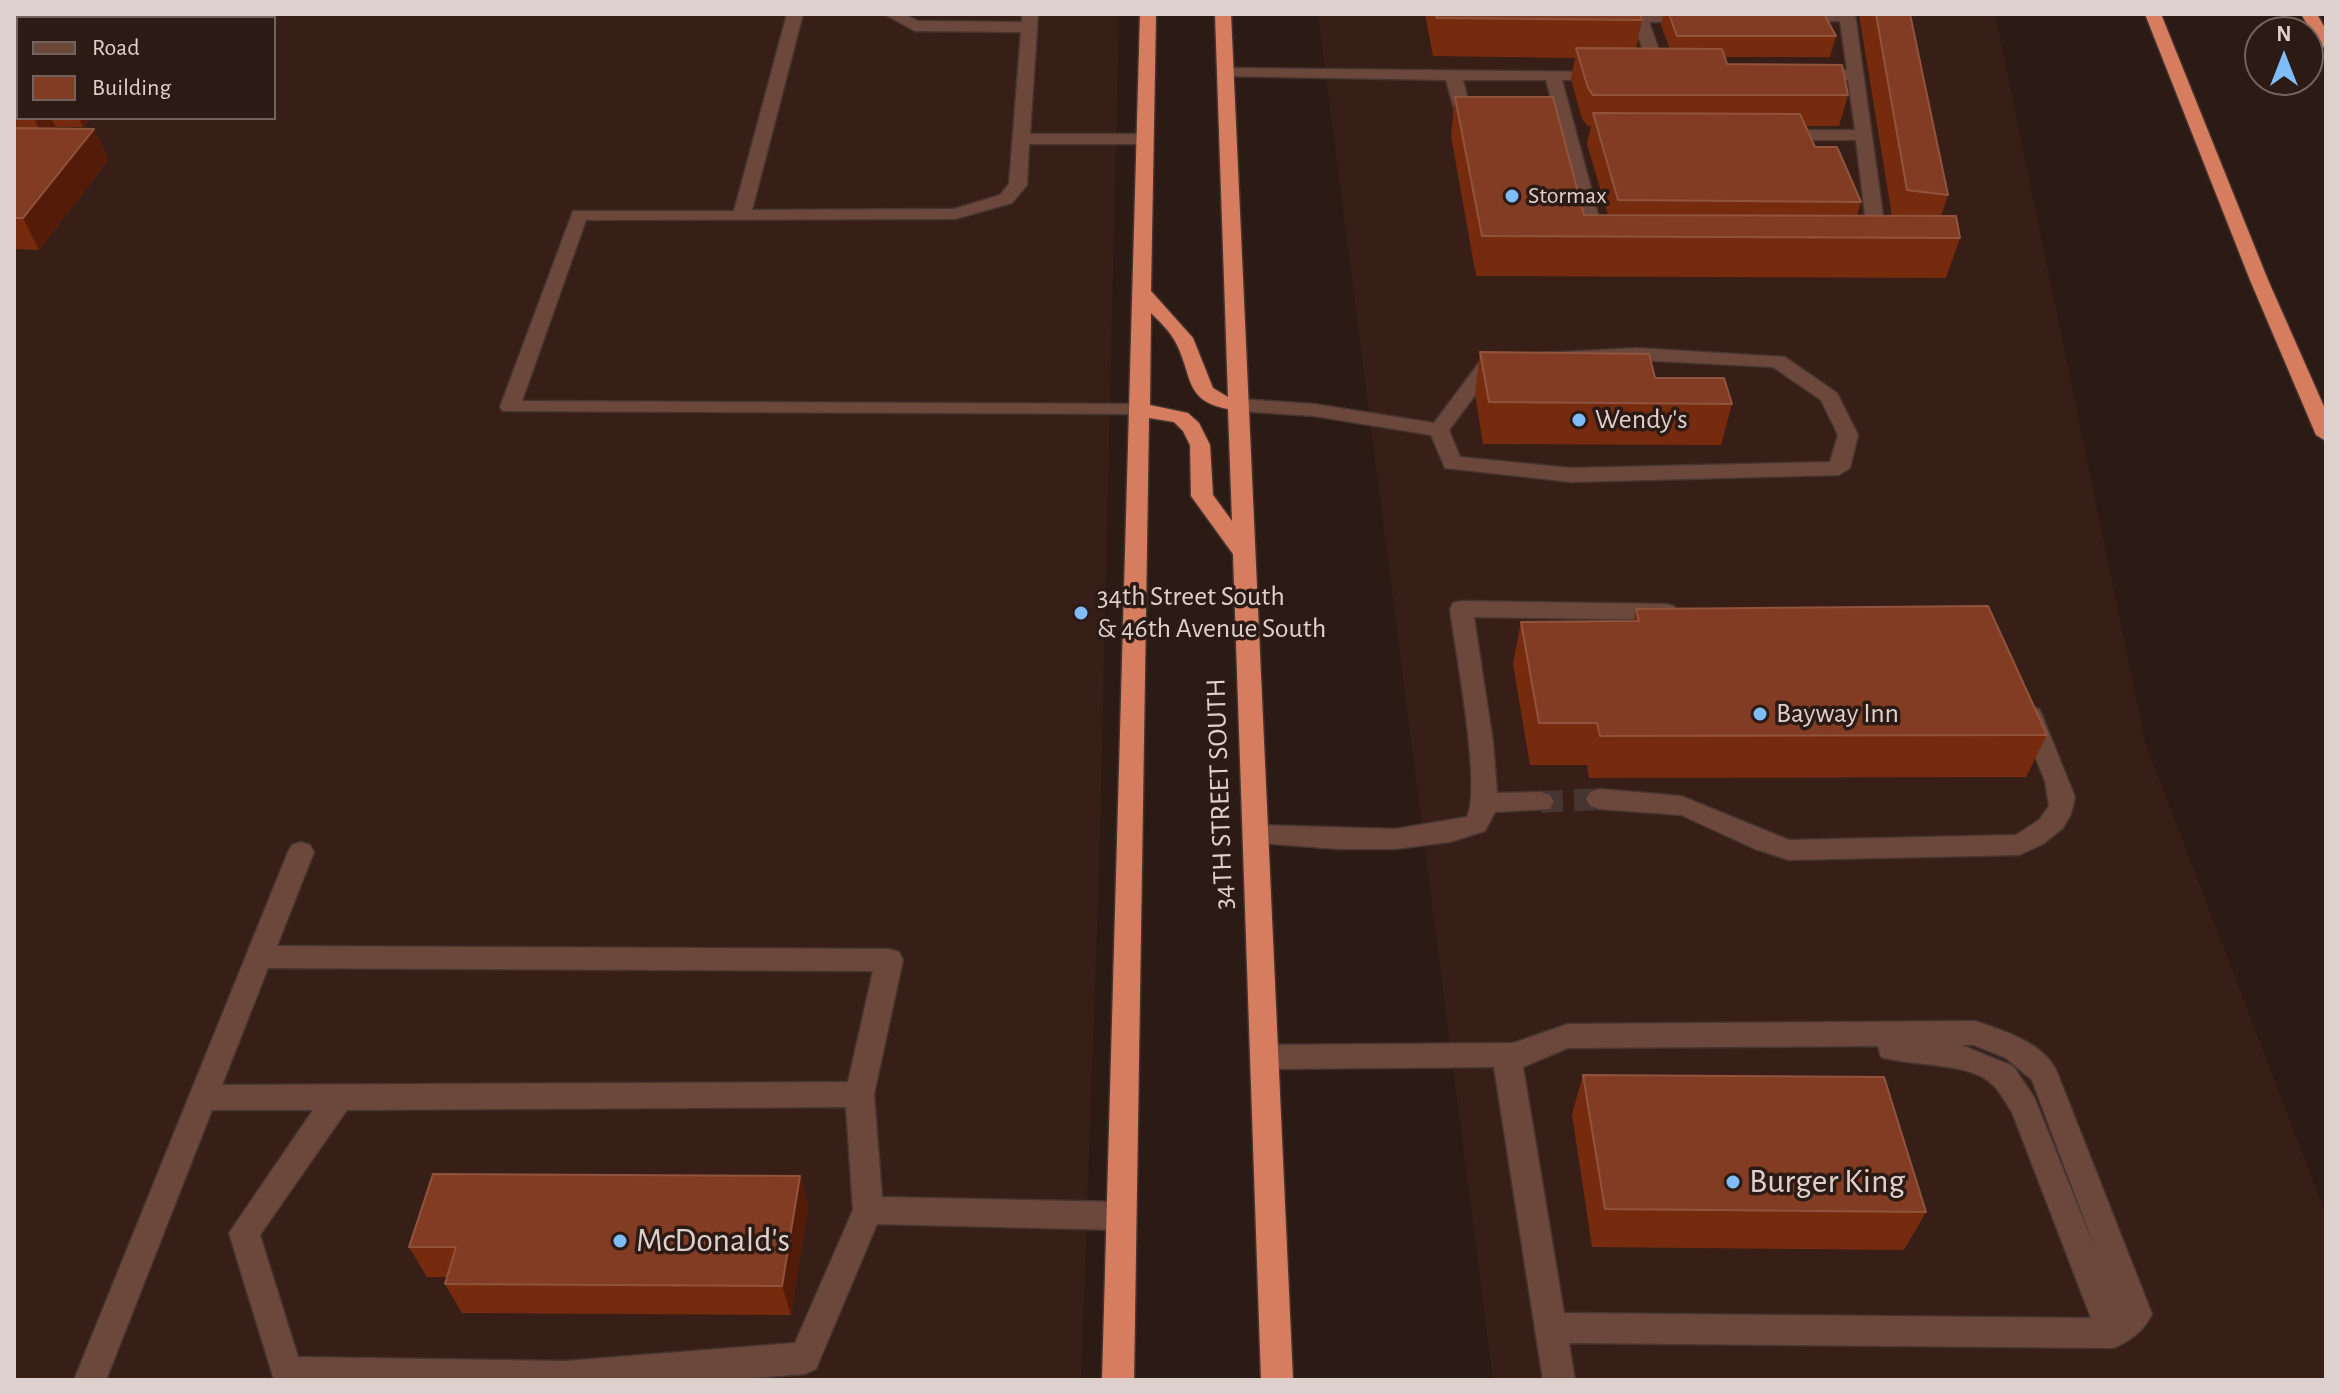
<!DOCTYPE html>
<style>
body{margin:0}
#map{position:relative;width:2340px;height:1394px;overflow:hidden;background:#2c1a15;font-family:"Alegreya Sans",sans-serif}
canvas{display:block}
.frame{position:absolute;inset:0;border:16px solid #ded1cd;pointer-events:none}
.legend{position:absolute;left:16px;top:16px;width:260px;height:104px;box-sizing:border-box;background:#2c1a15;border:2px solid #73635f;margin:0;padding:10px 14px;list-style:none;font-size:24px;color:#ded1cd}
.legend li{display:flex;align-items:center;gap:16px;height:40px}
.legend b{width:40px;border:2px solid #73635f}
.north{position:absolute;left:2244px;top:16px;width:80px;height:80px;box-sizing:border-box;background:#2c1a15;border:2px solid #73635f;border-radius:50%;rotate:0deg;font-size:22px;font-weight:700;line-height:32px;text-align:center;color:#ded1cd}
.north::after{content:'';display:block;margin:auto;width:28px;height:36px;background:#7fbdf9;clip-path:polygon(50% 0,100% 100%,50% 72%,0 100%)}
</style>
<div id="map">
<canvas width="2340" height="1394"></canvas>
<div class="frame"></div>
<ul class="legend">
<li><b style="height:10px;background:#6c483c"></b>Road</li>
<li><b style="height:22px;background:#823c23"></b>Building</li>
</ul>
<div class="north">N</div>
</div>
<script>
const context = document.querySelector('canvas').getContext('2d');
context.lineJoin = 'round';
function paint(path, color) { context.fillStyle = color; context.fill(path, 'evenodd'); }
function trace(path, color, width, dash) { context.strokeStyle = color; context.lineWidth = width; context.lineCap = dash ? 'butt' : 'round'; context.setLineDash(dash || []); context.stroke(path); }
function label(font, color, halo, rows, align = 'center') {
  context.font = font + ' "Alegreya Sans",sans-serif'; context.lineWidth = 7; context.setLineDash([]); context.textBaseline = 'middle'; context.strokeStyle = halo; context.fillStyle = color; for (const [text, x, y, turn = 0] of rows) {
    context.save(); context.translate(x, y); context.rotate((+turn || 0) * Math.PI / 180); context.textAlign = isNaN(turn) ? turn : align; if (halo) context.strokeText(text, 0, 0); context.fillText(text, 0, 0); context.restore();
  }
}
paint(new Path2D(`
 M14,14H1119L1099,875L1081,1380H14ZM18,18H274V118H18Z
 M1318,14H1995L2145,742L2326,1215V1380H1493Z`), '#371f17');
trace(new Path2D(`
 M1541,802L1599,799`), '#473531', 22, [22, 11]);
const minor = new Path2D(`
 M227,14H243L240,18H224Z
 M787,14H803L752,210L954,209L1000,195L1009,184L1021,32L915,31L884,14H904L918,21L1022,22V14H1038L1030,134H1145L1154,139L1145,144H1029L1027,185L1012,203L955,219L586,220L522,401L1139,404L1146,406L1149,410L1146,414L503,411L500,407L573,211H734Z
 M1630,14H1699L1701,17L1693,22H1649L1668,75L1666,78L1660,80L1652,75Z
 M1788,14H1855L1887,244L1885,248L1874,250L1865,244L1868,240L1856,140H1779L1770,135L1779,130H1855L1848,80H1812L1804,75L1812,70H1847L1840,21L1794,22L1788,20Z
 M1226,68L1609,72L1611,75L1603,80H1562L1606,244L1597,250L1588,244L1546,80H1463L1474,123L1466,128L1458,123L1446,80L1220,76L1218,73Z
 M1637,348L1785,357L1837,393L1858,435L1850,468L1839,475L1571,482L1445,468L1431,435L1314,416L1239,411L1229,405L1239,399L1314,404L1434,423L1484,356ZM1637,360L1773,367L1821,400L1838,435L1830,462L1571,468L1460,457L1449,430L1497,366Z
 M1461,601L1666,604L1674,606L1677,612L1674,618L1666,620L1474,617L1493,742L1497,793L1541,792L1550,795L1554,802L1550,809L1495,812L1485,831L1450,842L1395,849H1339L1247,842L1243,835L1247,828L1256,825L1395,829L1467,817C1482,786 1455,650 1450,609L1453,603Z
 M2030,706L2039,709L2042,715L2075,797L2071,814L2063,828L2043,844L2019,855L1789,860L1755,849L1681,815L1599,809L1590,806L1586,799L1590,792L1599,789L1681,796L1789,840L2016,835L2039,820L2049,806L2045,781L2018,715L2021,709Z
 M301,842L310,845L314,852L277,946L889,949L899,952L903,960L874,1094L882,1197L1121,1202L1132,1206L1136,1216L1132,1226L1121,1230L877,1224L816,1369L805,1374L724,1380H274L229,1233L313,1110H212L106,1380H74L288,852L292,845ZM268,968L873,971L848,1082L222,1085ZM846,1107L853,1210L795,1343L565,1361L298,1357L260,1235L347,1110Z
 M1975,1021C2004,1031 2043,1042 2057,1072L2152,1314C2145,1330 2129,1342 2113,1348L1569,1343L1575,1380H1543L1494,1067L1265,1069L1255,1066L1251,1057L1255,1048L1265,1045L1513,1043L1568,1024ZM1961,1045H1974L2006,1058L2032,1080L2098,1256L2034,1097L2013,1066ZM1878,1046L1881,1057C1912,1067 1971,1061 1994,1086C2001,1093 2006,1104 2012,1112L2091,1318L1564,1313L1523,1067L1568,1048Z`);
const highway = new Path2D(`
 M1140,14H1156L1151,291L1193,338L1213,388L1228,397L1215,14H1231L1293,1380H1261L1233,554L1191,496L1190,445L1183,431L1174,422L1149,418L1134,1380H1102ZM1151,313C1160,322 1170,331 1176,343C1193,376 1184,401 1228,409L1232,521L1213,495L1210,445L1199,423L1188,413L1150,405Z
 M2145,14H2161L2268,280L2326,411V441L2316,435L2250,280Z
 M2301,14H2317L2326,30V48L2320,46Z`);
trace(minor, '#45342f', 3);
trace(highway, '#45342f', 3);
paint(minor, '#6c483c');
paint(highway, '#d67c5f');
paint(new Path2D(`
 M14,14L18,18V118H91L83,127H56L54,129H94L108,160L39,250L14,249Z
 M1425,14H1640L1642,20L1636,49H1670L1661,25L1663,14H1824L1836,36L1830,57H1725L1727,64L1848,95L1839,126H1806L1815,147L1861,202L1857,216H1892L1859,14H1910L1948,195L1941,216L1960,238L1946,278L1476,276L1451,136L1455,97L1584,215H1608L1587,144L1591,126H1588L1582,119L1571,79L1575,58L1433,56Z
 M1480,352L1655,378L1732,404L1721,445L1483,444L1475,394Z
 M1636,609L2047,735L2026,777L1589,778L1587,765H1530L1513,664L1521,622L1633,621Z
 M1583,1075L1926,1212L1904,1250L1592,1247L1572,1114Z
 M800,1176L808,1206L791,1315L462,1313L445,1284L447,1277H427L409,1247Z`), '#772b0e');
paint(new Path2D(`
 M138,14H149L150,18H136Z
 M34,118H51L56,127L44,140Z
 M79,118H91L83,127Z
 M94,129L108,160L39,250L23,218Z
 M800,1176L808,1206L791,1315L782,1286Z`), '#541c08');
const building = new Path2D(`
 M14,14H138L136,18H18V38H14Z
 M1436,14H1640L1642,20L1437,18Z
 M1669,14H1824L1836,36H1677Z
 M1876,14H1910L1948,195L1907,190Z
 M1576,48L1722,49L1727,64L1842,65L1848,95H1593L1588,88Z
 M14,56H18V109H14Z
 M1455,97H1553L1584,215L1956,216L1960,238L1482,236Z
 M1593,113L1800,114L1815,147H1837L1861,202L1618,200Z
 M14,128L94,129L23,218H14Z
 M1480,352L1649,354L1655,378H1724L1732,404L1489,402Z
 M1988,606L2047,735L1600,736L1597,723H1539L1521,622L1639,621L1636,609Z
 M1583,1075L1884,1077L1926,1212L1605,1209Z
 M433,1174L800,1176L782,1286L445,1284L456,1247H409Z`);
paint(building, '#823c23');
trace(building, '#90543e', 2);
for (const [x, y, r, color] of [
 [1512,196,8,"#7fbdf9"],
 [1579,420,8,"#7fbdf9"],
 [1081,613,8,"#7fbdf9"],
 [1760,714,8,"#7fbdf9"],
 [1733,1182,8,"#7fbdf9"],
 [620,1241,8,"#7fbdf9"]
]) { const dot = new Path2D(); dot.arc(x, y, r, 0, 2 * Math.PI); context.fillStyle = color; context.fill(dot); trace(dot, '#2c1a15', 3); }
label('24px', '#ded1cd', '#2c1a15', [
 ["Stormax",1528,196]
], 'left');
label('28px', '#ded1cd', '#2c1a15', [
 ["Wendy's",1595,420],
 ["34th Street South",1097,597],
 ["& 46th Avenue South",1097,629],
 ["Bayway Inn",1776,714]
], 'left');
label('28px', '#ded1cd', '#2c1a15', [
 ["34TH STREET SOUTH",1220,794,-92]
]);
label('34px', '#ded1cd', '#2c1a15', [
 ["Burger King",1749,1182],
 ["McDonald's",636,1241]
], 'left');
</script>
